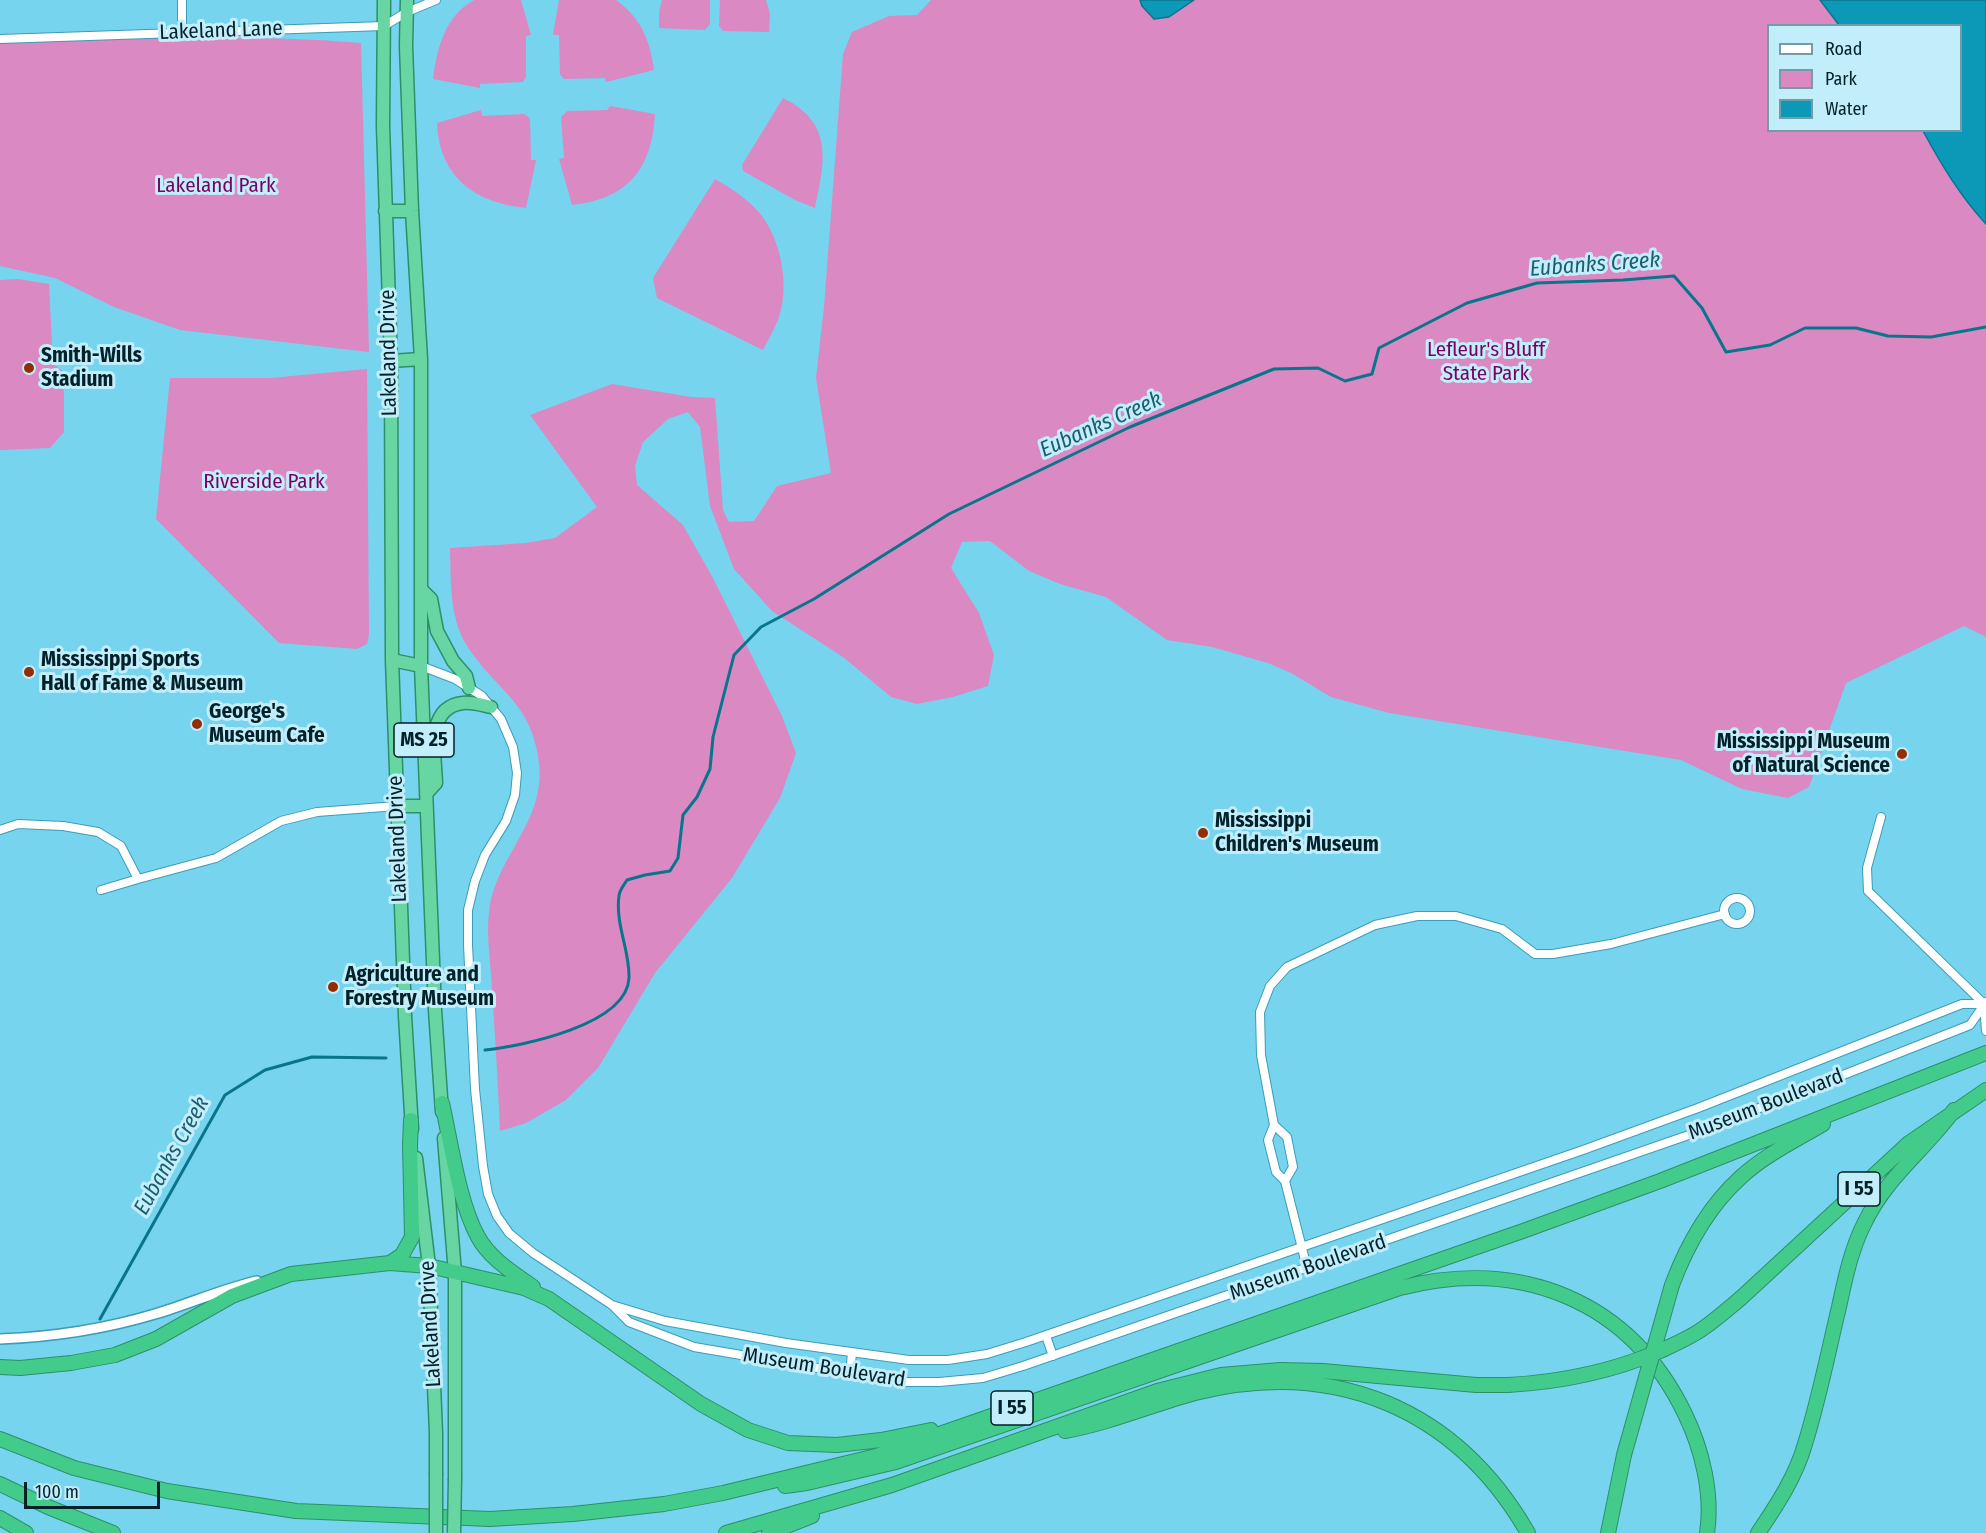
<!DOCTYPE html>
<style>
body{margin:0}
#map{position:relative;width:1986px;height:1533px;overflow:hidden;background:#76d4ee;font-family:"Fira Sans Condensed",sans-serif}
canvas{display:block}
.legend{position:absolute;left:1767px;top:24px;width:195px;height:108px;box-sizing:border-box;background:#c2edfb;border:2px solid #759ba7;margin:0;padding:8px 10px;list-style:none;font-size:18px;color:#022129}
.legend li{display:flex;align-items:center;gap:12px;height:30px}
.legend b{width:30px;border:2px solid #759ba7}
.scale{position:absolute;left:24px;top:1482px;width:136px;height:27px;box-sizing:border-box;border:3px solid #022129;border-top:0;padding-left:8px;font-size:18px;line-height:21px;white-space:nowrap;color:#022129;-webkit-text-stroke:4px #c2edfb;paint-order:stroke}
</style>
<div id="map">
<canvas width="1986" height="1533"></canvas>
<ul class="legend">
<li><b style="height:8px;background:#fff"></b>Road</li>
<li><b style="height:16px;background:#da89c2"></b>Park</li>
<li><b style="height:16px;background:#0c99b7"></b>Water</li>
</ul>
<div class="scale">100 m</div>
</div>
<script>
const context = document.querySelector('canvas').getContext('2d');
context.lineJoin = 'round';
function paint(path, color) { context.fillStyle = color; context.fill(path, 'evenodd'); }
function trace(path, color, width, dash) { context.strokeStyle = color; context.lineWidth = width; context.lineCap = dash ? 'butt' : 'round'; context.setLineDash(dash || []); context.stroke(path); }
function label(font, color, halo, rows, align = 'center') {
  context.font = font + ' "Fira Sans Condensed",sans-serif'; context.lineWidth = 6; context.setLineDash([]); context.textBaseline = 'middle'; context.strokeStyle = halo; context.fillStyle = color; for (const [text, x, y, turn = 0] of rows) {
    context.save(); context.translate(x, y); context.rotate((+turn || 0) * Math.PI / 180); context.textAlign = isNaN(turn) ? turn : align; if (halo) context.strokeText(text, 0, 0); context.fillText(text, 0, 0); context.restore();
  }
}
paint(new Path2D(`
 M474,0H521L531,35L526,36V77L523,82L480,84V88L433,79C437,48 445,16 474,0Z
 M559,0H616C641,18 650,40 654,70L606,82L605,78L564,79L560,74L559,35H553Z
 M662,0H710V24L705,30L659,28V12Z
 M720,0H766L770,14L769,32L723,31L719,26Z
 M931,0H1820L1839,25L1768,26V130L1923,131C1941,164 1960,196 1986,224V637L1964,626L1846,683L1809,787L1788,798L1742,789L1681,760L1389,713L1331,697L1291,673L1268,663L1212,647L1167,640L1106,597L1060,584L1029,571L990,541L962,542L951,568L979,613L994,655L988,686L953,697L917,704L891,697L843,657L772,611L734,569L710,506L700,427L688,412L668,419L643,442L635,466L637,485L683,525L713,578L782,716L796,753L780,798L732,878L655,973L598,1068L566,1100L526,1123L500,1131C498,1083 495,1036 492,989C491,964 486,937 489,912C495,857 546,822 539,763C532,703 499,693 469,649C449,620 451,582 450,548L526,543L555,538L597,507L530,415L612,384L691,397L715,398L723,510L729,522L754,521L777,486L831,473L816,378L824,307L843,54L852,32L889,16L917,15Z
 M90,36C180,39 271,35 361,43L369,352L180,330L114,307L55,278L0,266V43Z
 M783,98C834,123 825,161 815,208L795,200L743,171L742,165Z
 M610,106L655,114C652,169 628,199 572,205L559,159L564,158L561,117L567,111L607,110Z
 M481,110L482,116L524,114L530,118L531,160H536L526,208C476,203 439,178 437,123Z
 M715,179C732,189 750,200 762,216C782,243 790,288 778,320C774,330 768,340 763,350L657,298L653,278Z
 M18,279L49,284L53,364L64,372V432L50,448L0,450V280Z
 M367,369L369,635L367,644L357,649L279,643L156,519L170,378H270Z`), '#da89c2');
const water = new Path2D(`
 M1140,0H1194L1169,17L1154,19L1142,6Z
 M1820,0H1986V224C1960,196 1941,164 1923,131L1960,130V26L1839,25Z`);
paint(water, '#0c99b7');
trace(water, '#09758c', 1.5);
trace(new Path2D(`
 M485,1050C522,1046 627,1025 629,978C630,951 615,924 619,896C619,891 624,885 627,880L645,875L670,871L678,858L683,815L697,797L710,769L713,737L734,655L761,627L814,599L949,514L1130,427L1274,369L1318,368L1345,381L1372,374L1379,348L1467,303L1537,283L1623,280L1674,276L1702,308L1726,352L1770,345L1805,328H1856L1888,336L1931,337L1986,327
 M100,1319L225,1095L265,1070L312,1057L386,1058`), '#09758c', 3);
const minor = new Path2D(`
 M182,33V0
 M0,39L384,26L407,12L436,0
 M421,666L455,679L482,696L501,719L513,747L517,773L515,795L506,821L485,855L475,881L468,910V945L475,1089L483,1166L488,1194L497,1216L509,1233L533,1253L612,1305L629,1322L694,1347L900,1382H939L983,1378L1023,1366L1706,1129L1970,1025L1986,1002
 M1881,817L1867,868L1868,891L1984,1004
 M0,830L18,824L63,826L98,832L121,846L138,879L216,858L281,821L317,812L397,806
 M101,890L138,879
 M1724 911a13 13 0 1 1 26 0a13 13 0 1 1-26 0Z
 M1984,1004L1986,1031
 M1274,1125L1287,1137L1293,1167L1285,1181
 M1307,1268L1285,1181L1276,1172L1268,1140L1274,1125L1261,1055L1260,1012L1270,986L1287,967L1375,925L1417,916H1456L1502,929L1535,954H1553L1611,944L1725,914
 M612,1305L665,1321L786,1343L909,1360H948L987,1354L1026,1342L1583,1150L1698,1108L1962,1004H1984
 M1046,1336L1053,1356
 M850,1374L852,1353`);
const tertiary = new Path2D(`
 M0,1339C52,1337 105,1329 155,1314C189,1304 222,1289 257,1281`);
const trunk = new Path2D(`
 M384,0L383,126L391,361L392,660L405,1016L412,1129
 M407,0L406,46L412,211L421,359V666L435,1010L442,1112
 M385,211H412
 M391,361L421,359
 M421,589L431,599L437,631L453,661L466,676L469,688
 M392,660L421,666
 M426,794L436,783C435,756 425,707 463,703C472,702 482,705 491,707
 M397,806H426
 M444,1138L455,1273V1479
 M416,1158L429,1266L436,1433V1473`);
const motorway = new Path2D(`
 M442,1103C451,1143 459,1203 478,1237C490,1259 514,1273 533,1287
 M390,1263L402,1255L412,1237L410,1145L411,1120
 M1672,1285C1687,1245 1710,1205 1741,1177C1765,1155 1796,1140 1823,1124
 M1741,1298L1909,1143L1986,1090
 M0,1367L20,1368L71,1363L115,1355L156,1339L232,1296L291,1274L390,1263L429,1266L524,1288L549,1299L701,1404L748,1430L788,1443L837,1445L881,1440L931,1430
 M1065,1431C1110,1423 1151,1405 1195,1393C1334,1358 1456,1408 1528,1533
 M0,1439L74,1468L167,1491L296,1511L490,1519L573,1514L664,1504L723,1493L876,1456L1523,1231L1660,1181L1986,1053
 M0,1484L48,1507L113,1533
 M785,1486L807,1483L896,1462L1400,1288C1520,1257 1630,1300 1685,1414C1702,1449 1713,1494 1707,1533
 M0,1518L26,1533
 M726,1533L892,1485L1157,1391L1221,1375L1280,1370L1323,1371L1476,1385H1508
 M769,1533L812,1516
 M1608,1533L1624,1455
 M1758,1533C1777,1505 1796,1476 1805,1444C1819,1399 1828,1353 1839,1307C1845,1279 1851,1250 1864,1224C1887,1176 1924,1151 1954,1110`);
trace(minor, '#3c9db7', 10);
trace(tertiary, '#3c9db7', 12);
trace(trunk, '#2c9069', 15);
trace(motorway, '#2c9069', 16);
trace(minor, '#fff', 8);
trace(tertiary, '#fff', 9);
trace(trunk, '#68d6a2', 12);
trace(motorway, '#43cb8b', 14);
const trunkBridge = new Path2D(`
 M436,1533V1473
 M454,1533L455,1479`);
const motorwayBridge = new Path2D(`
 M1508,1385C1561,1382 1611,1372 1660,1351C1675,1344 1692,1337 1705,1327C1718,1318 1729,1308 1741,1298
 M1624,1455L1672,1285`);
trace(trunkBridge, '#2c9069', 15, []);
trace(motorwayBridge, '#2c9069', 16, []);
trace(trunkBridge, '#68d6a2', 12);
trace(motorwayBridge, '#43cb8b', 14);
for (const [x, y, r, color] of [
 [29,368,6,"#942e02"],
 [29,672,6,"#942e02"],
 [197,724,6,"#942e02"],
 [1902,754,6,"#942e02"],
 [1203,833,6,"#942e02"],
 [333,987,6,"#942e02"]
]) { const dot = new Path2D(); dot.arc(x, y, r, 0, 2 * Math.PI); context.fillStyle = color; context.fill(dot); trace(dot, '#c2edfb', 2); }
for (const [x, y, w] of [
 [424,740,60],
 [1859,1189,42],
 [1012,1408,42]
]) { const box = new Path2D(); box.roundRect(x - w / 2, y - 17, w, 34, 4.5); context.fillStyle = '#c2edfb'; context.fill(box); trace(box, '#022129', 1.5); }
label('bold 20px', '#022129', null, [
 ["MS 25",424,740],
 ["I 55",1859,1189],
 ["I 55",1012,1408]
]);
label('21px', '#022129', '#c2edfb', [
 ["Lakeland Lane",221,31,-2],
 ["Lakeland Drive",389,353,-91],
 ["Lakeland Drive",398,839,-92],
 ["Museum Boulevard",1766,1105,-21],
 ["Museum Boulevard",1308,1268,-19],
 ["Lakeland Drive",431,1324,-93],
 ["Museum Boulevard",824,1368,9]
]);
label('21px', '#790163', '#c2edfb', [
 ["Lakeland Park",216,186],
 ["Lefleur's Bluff",1486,350],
 ["State Park",1486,374],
 ["Riverside Park",264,482]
]);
label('bold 21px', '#022129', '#c2edfb', [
 ["Smith-Wills",41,356],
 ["Stadium",41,380],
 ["Mississippi Sports",41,660],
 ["Hall of Fame & Museum",41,684],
 ["George's",209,712],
 ["Museum Cafe",209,736],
 ["Mississippi Museum",1890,742,"right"],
 ["of Natural Science",1890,766,"right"],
 ["Mississippi",1215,821],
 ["Children's Museum",1215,845],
 ["Agriculture and",345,975],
 ["Forestry Museum",345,999]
], 'left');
label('italic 22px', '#1d5d6d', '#c2edfb', [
 ["Eubanks Creek",1595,265,-4],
 ["Eubanks Creek",1101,425,-24],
 ["Eubanks Creek",172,1156,-61]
]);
</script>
